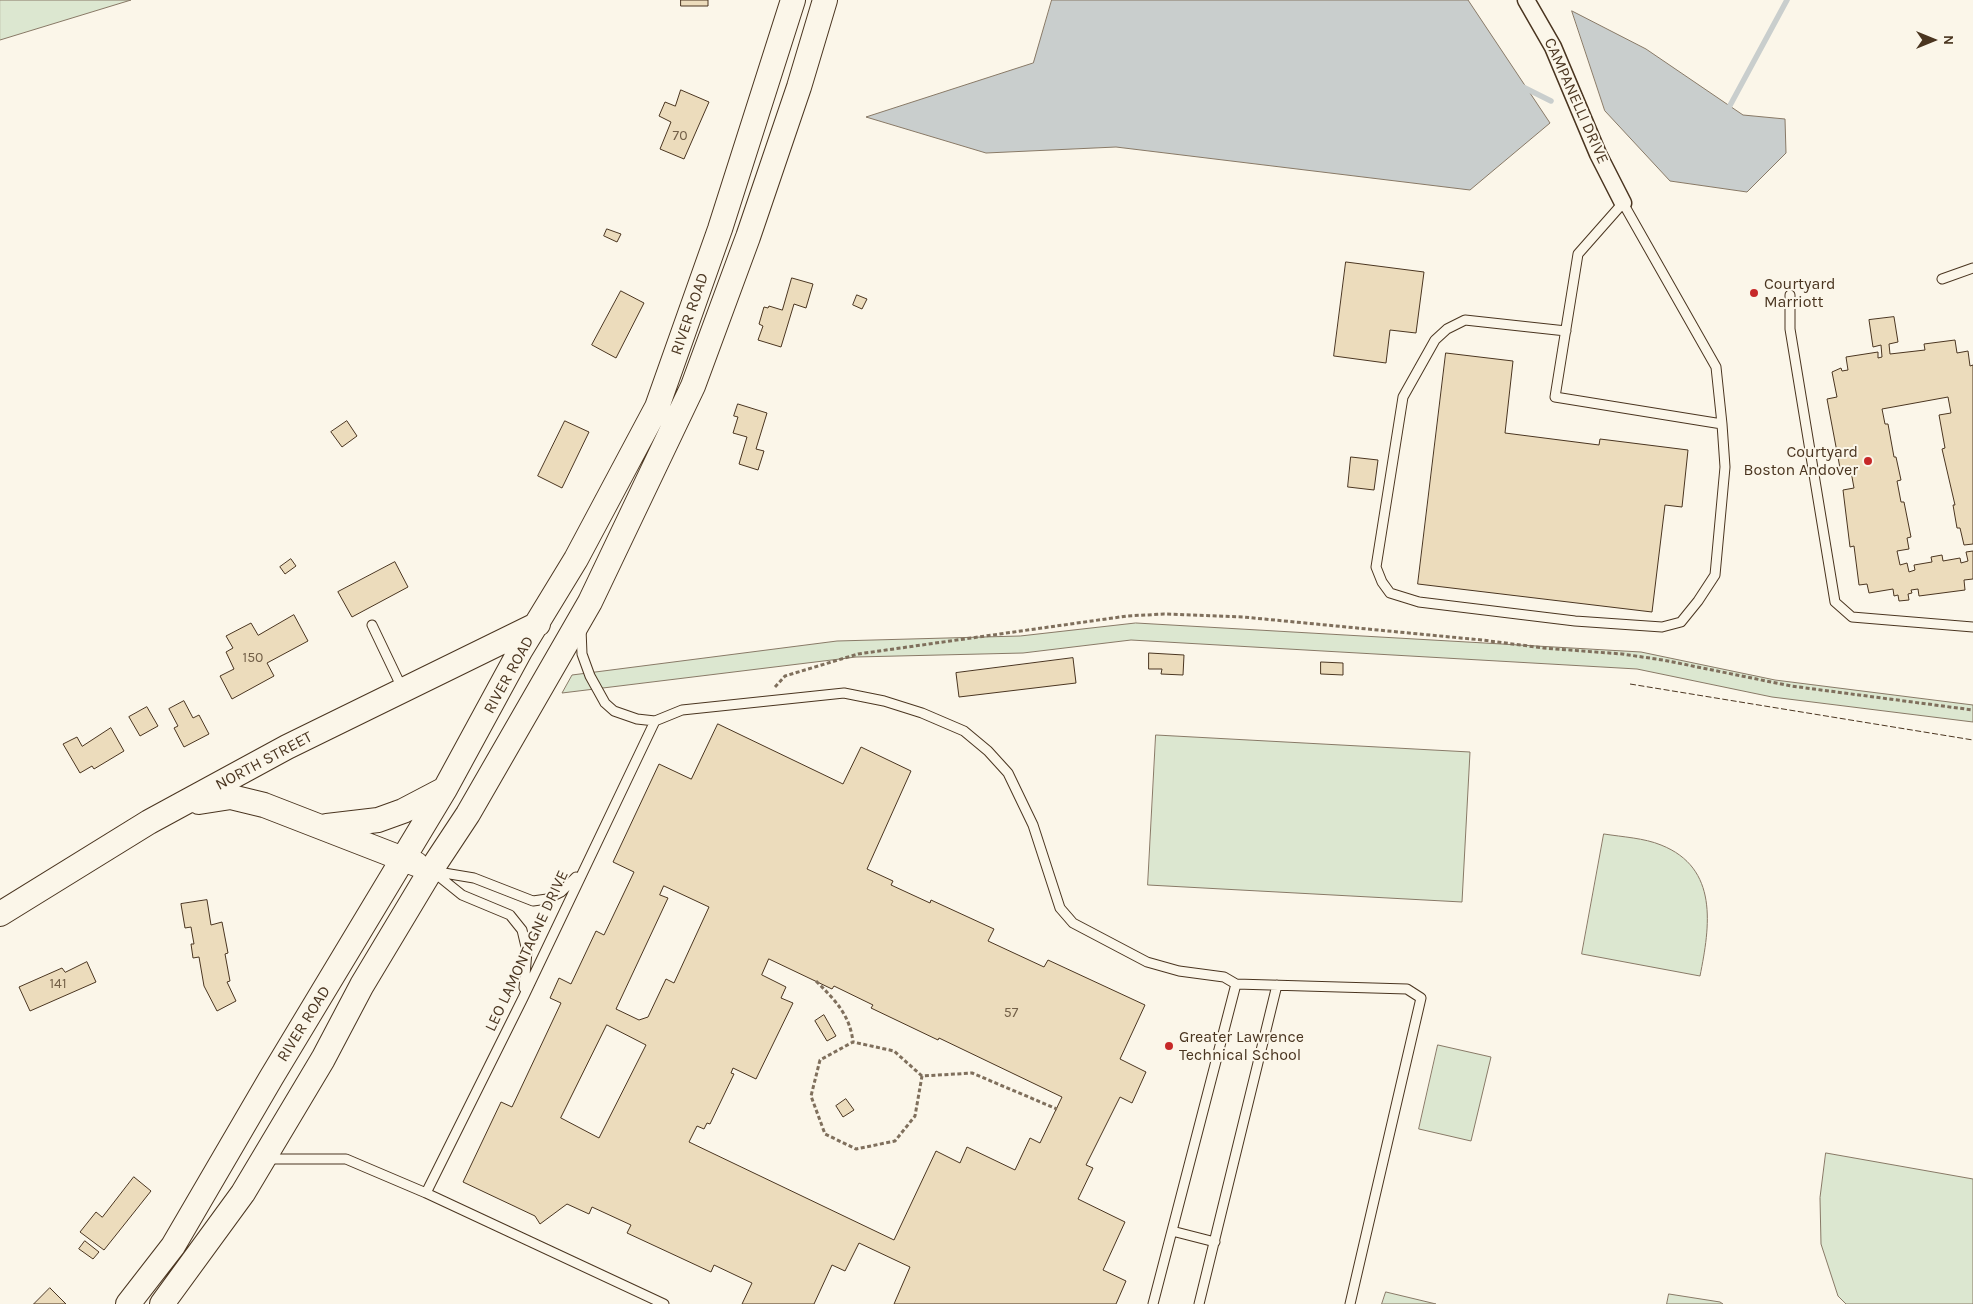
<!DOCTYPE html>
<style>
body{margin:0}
#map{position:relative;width:1973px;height:1304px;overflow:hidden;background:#fbf6e9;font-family:Karla,sans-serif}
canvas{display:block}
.north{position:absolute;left:1908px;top:15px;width:50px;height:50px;-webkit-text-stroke:4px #fbf6e9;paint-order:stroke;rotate:90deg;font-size:14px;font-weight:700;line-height:20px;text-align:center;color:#4a3520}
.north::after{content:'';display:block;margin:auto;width:18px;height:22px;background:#4a3520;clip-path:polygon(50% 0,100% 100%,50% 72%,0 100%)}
</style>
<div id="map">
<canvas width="1973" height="1304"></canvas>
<div class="north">N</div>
</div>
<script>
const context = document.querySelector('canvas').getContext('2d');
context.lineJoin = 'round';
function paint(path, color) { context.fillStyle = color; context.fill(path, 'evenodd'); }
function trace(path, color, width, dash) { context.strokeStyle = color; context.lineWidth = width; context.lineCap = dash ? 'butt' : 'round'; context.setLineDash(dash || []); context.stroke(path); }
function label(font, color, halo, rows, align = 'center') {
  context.font = font + ' Karla,sans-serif'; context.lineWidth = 4; context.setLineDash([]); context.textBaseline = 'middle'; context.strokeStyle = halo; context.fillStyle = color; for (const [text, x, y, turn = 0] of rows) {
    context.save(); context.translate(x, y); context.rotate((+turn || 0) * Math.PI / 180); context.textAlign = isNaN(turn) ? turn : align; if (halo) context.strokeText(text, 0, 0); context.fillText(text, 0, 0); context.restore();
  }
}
const green = new Path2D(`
 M0,0H131L0,40Z
 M1136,623L1641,652L1775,680L1973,705V722L1772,697L1637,669L1131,640L1023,653L856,657L562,693L572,675L837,641L1020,636Z
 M1156,735L1470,752L1462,902L1148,885Z
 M1604,834C1623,837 1644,838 1661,845C1719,868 1710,926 1700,976L1582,954Z
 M1438,1045L1491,1057L1471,1141L1419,1129Z
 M1826,1153L1973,1179V1304H1846L1838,1296L1821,1244L1820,1198Z
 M1386,1292L1436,1304H1382Z
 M1669,1294L1720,1302L1723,1304H1667Z`);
paint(green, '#dce7d0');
trace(green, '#887966', 1);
const water = new Path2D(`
 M1052,0H1468L1550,123L1470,190L1116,147L986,153L866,117L1033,63Z
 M1572,11L1646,49L1743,115L1785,119L1786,153L1747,192L1670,181L1605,111Z`);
paint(water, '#c9cecd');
trace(water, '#887966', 1);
trace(new Path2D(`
 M1521,86L1551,101
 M1727,111L1787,0`), '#c9cecd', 5.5);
const building = new Path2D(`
 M681,0H708V6H681Z
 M681,90L709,102L684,159L660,149L671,122L659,116L665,102L675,106Z
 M607,229L621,234L617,242L604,236Z
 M1346,262L1424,272L1416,333L1390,330L1386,363L1334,356Z
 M792,278L813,284L806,308L794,304L781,347L758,340L763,326L759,324L764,307L768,308L769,306L782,310Z
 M621,291L644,303L616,358L592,345Z
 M857,295L867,299L862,309L853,305Z
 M1894,317L1898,342L1889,344L1890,354L1925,350L1924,344L1955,340L1957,353L1968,351L1970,366L1973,365V544L1964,545L1960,528H1957L1953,505H1955L1942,449L1945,448L1939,415L1951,413L1948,397L1882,409L1885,424H1888L1894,457H1896L1901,480L1897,481L1901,502H1904L1911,537L1907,538L1909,549L1897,551L1900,565L1907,563L1909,572L1915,570L1914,565L1932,562L1931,557L1942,555L1943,561L1960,558L1961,563L1968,561L1966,552L1973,551V579L1964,580L1965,590L1919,596L1918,589L1911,590L1912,593L1908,594L1909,600L1899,601L1898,595L1894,596L1893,589L1869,593L1867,584L1859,585L1854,546L1850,547L1843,490L1854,488L1850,466L1840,468L1827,399L1837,397L1832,372L1841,368L1842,371L1848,370L1846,357L1878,352V358L1882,357L1881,345L1873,347L1869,320Z
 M1446,353L1513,361L1505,433L1599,445L1600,439L1688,450L1682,507L1665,505L1652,612L1418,584Z
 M738,404L767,413L756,449L764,451L758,470L739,464L747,437L733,433L738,417L734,416Z
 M347,421L357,436L342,447L331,432Z
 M565,421L589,432L562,488L538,476Z
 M1351,457L1378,460L1374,490L1348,487Z
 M291,559L296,566L285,574L280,567Z
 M395,562L408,587L352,617L338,592Z
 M294,615L308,641L267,663L274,676L232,699L220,676L234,669L226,652L233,648L226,636L251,623L258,635Z
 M1149,653L1184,655L1183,675L1161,674L1162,669H1149Z
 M1073,658L1076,683L959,697L956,673Z
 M1321,662L1343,663V675L1321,674Z
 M184,701L193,718L199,715L209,734L184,747L174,728L178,726L169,709Z
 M147,707L158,726L140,736L129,717Z
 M718,724L843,784L861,747L911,771L867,869L893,881L891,885L930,903L931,900L994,929L988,941L1044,967L1048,960L1145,1005L1120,1059L1146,1072L1132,1103L1120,1097L1086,1165L1093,1168L1078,1199L1125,1222L1103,1270L1126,1281L1116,1304H894L910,1267L859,1243L845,1271L832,1265L814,1304H742L752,1283L714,1265L711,1272L627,1233L631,1225L592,1207L589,1214L567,1204L540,1224L535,1216L463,1182L501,1102L512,1107L561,1003L550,998L559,978L571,984L596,931L604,935L634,872L613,862L659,764L691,779ZM664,886L709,907L674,983L666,979L648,1017L639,1020L616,1009L668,898L660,895ZM769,959L832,989L834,986L873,1005L871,1008L938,1040L939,1038L1062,1097L1040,1143L1030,1138L1015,1170L967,1147L960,1163L936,1151L894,1240L689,1142L697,1126L704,1129L707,1123L710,1124L734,1074L731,1073L733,1068L756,1079L793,1003L781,998L786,987L762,975ZM607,1025L646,1045L599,1138L561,1118Z
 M111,728L124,751L94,769L92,766L80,773L63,744L77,737L82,746Z
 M207,900L211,925L222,922L228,953L225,954L230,981L227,982L236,1001L217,1011L204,986L199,957L193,958L191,944H194L191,927L185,928L181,904Z
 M87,962L96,982L30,1011L19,987L62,968L65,972Z
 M824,1015L836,1036L827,1041L815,1021Z
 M846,1099L854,1110L843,1117L836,1106Z
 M134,1177L151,1191L104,1250L80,1232L96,1212L102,1217Z
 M85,1241L99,1252L93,1259L79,1249Z
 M50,1288L66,1304H34Z`);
paint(building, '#ecdcbc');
trace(building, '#4a3520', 1);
const service = new Path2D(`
 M1623,203L1716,367L1722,424L1555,397L1578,254Z
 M1942,279L1973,268
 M1790,295V329L1835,602L1852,617L1973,627
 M1566,331L1465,320L1447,329L1435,340L1403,397L1376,567L1382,582L1390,593L1419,602L1575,621L1662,627L1681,622L1698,601L1715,575L1725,467L1722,424
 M372,625L403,690
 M581,629L582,654L590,676L605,703L614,711L637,719L655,721L682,710L844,693L884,701L922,713L964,731L988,751L1008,773L1033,825L1060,908L1073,923L1147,962L1179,971L1224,977L1236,984L1153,1304
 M431,870L462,895L510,915L522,930L527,951L524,988
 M432,871L474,878L533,901L547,899L561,892L576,877
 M1236,984L1407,989L1421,998L1350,1304
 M266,1159H346L426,1193L664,1304
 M426,1193L523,998L655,721
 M1172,1231L1215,1242
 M1199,1304L1277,985`);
const minor = new Path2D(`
 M1526,0L1553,47L1598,154L1623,203`);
const secondary = new Path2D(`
 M199,802L231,797L264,805L416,864
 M327,826L378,820L403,811L445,789
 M0,914L149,822L287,747L538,624
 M128,1304L173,1246L271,1078L445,789L520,651L576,559L657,407L720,229L793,0
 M162,1304L243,1193L323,1059L362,985L431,870L468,814L590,602L693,386L748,237L799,87L825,0`);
trace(service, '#4a3520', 11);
trace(minor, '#4a3520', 19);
trace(secondary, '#4a3520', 26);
trace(new Path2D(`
 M775,687L785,676L858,654L1127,616L1164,614L1243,617L1482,640L1544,648L1622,654L1663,660L1791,686L1973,710
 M816,981C835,1000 850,1015 853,1042
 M922,1076L894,1051L853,1042L820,1060L811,1096L825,1134L856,1149L895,1141L915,1116L922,1076L972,1073L1057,1109`), '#7f6f5c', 3, [4, 2.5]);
trace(service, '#fbf6e9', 9);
trace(minor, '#fbf6e9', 16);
trace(secondary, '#fbf6e9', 24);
trace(new Path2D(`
 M1630,684L1973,740`), '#4a3520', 1, [6, 2.5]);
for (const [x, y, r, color] of [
 [1754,293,5,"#c62828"],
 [1868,461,5,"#c62828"],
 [1169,1046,5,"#c62828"]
]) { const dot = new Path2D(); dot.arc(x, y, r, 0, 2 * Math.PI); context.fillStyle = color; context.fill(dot); trace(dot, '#fbf6e9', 2); }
label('14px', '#725f47', null, [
 ["70",680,136],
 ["150",253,658],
 ["141",58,984],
 ["57",1011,1013]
]);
label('16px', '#4a3520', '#fbf6e9', [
 ["CAMPANELLI DRIVE",1576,101,66],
 ["RIVER ROAD",690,314,-71],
 ["RIVER ROAD",509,675,-61],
 ["NORTH STREET",264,761,-28],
 ["LEO LAMONTAGNE DRIVE",527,951,-65],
 ["RIVER ROAD",304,1024,-58]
]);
label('16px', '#4a3520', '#fbf6e9', [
 ["Courtyard",1764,284],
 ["Marriott",1764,302],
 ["Courtyard",1858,452,"right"],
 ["Boston Andover",1858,470,"right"],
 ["Greater Lawrence",1179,1037],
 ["Technical School",1179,1055]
], 'left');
</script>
